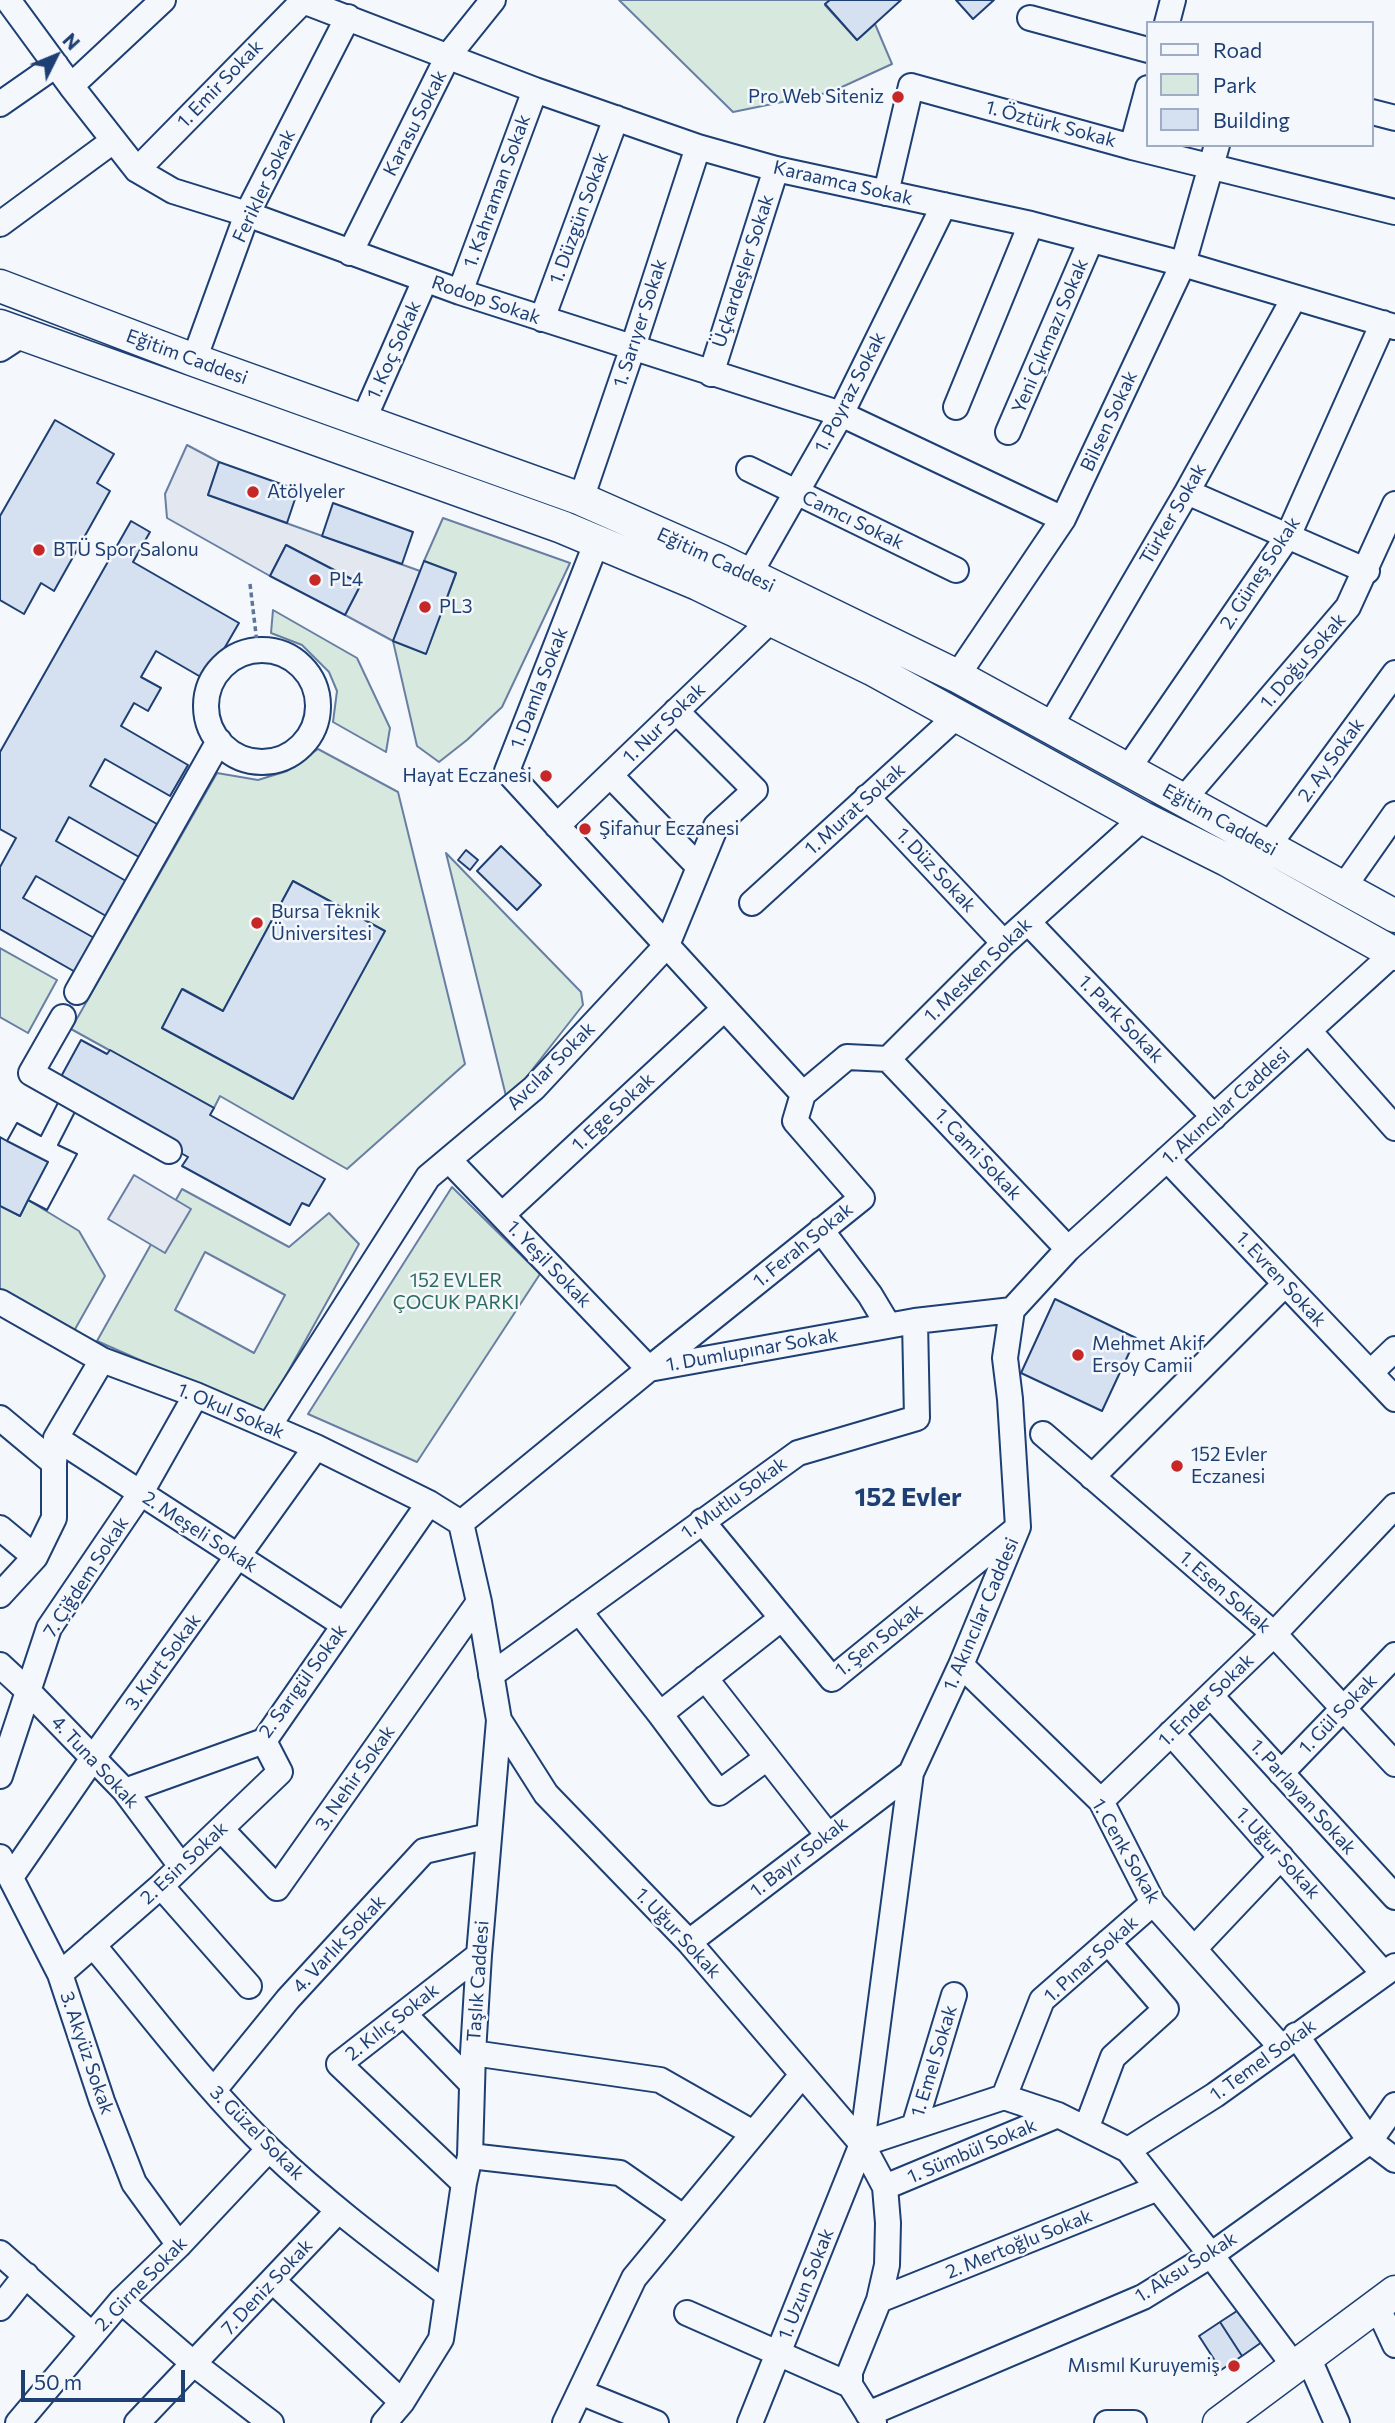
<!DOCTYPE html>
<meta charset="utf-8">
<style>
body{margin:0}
#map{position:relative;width:1395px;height:2423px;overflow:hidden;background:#f4f7fb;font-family:Commissioner,sans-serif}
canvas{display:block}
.legend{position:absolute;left:1146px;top:21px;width:228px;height:126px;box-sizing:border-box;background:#f4f7fb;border:2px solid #9eadc5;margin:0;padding:9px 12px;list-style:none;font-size:21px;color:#1d3f73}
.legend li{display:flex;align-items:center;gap:14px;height:35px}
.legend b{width:35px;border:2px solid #9eadc5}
.north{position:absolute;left:21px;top:21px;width:70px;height:70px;-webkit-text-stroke:5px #f4f7fb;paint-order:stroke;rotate:47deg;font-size:19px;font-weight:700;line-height:28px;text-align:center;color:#1d3f73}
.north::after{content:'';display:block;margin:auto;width:24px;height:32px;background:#1d3f73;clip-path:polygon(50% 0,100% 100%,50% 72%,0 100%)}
.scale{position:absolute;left:21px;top:2370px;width:164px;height:32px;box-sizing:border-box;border:4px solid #1d3f73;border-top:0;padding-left:9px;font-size:21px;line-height:24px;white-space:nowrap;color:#1d3f73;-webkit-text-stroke:5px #f4f7fb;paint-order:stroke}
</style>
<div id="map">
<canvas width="1395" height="2423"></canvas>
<ul class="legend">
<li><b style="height:9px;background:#f4f7fb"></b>Road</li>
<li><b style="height:19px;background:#d7e8df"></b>Park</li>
<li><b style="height:19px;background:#d5e0f0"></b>Building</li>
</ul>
<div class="north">N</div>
<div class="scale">50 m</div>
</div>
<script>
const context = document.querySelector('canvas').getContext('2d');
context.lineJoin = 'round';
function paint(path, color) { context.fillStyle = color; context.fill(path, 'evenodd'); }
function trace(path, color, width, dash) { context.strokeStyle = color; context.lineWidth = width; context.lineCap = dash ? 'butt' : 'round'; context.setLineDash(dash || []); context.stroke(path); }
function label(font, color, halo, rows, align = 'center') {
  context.font = font + ' Commissioner,sans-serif'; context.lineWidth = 5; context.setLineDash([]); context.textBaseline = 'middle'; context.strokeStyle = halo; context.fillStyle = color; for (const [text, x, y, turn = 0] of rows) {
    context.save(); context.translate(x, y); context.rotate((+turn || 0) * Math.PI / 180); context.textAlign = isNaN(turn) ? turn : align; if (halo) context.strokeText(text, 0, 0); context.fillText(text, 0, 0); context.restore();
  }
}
const green = new Path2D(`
 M619,0H830L825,5L857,40L875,24L892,64L831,92L733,112Z
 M443,518L570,563L502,707L467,740L439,762L417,746L393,641L426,653L456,574L424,561Z
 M273,610L357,658L390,728L386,752L333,722L337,691L329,672L302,645L271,633Z
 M318,749L398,792L465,1064L347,1169L220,1096L214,1108L71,1029L217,773L258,780L287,771ZM293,881L384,931L293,1099L162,1028L183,989L223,1011Z
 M446,853L581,992L583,1005L521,1084L506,1096Z
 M0,948L57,980L28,1033L0,1017Z
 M452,1187L540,1274L417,1462L308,1414Z
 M182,1189L289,1247L329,1213L359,1244L264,1415L97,1341ZM205,1252L285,1295L254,1353L175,1310Z
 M28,1200L79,1231L105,1276L74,1331L0,1292V1206L20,1216Z`);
paint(green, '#d7e8df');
trace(green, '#687fa3', 2);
const parking = new Path2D(`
 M187,445L219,462L208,495L420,571L393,641L345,615L361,584L286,545L270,576L167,518L165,494Z
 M134,1175L191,1209L165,1253L108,1219Z`);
paint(parking, '#e3e8f0');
trace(parking, '#687fa3', 2);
const building = new Path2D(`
 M830,0H901L857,40L825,4Z
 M956,0H994L973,19Z
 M55,420L114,454L97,483L110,491L54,591L41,583L24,614L0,600V516Z
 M219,462L298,490L287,523L208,495Z
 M333,503L413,532L402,564L322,536Z
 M131,521L150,532L133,562L239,623L206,680L156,651L141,677L161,688L148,711L134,703L121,726L188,765L170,796L105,759L90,786L157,824L139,857L69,817L56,841L126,881L106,916L36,876L23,898L96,939L77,973L0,929V867L16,838L0,829V752Z
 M286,545L361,584L345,615L270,576Z
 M424,561L456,573L426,654L393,641Z
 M501,846L541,885L517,910L477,871Z
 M466,850L478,860L470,870L458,860Z
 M293,881L385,931L293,1099L162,1028L182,989L223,1011Z
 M81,1040L107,1054L110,1050L214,1108L210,1115L325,1179L309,1206L302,1203L290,1225L182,1166L188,1157L57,1084Z
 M63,1093L80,1102L58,1145L77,1154L47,1210L28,1200L20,1216L0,1206V1137L7,1141L17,1123L41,1136Z
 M63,1093L80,1102L58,1145L77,1154L47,1210L28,1200L48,1162L7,1141L17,1123L41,1136Z
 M1055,1299L1136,1338L1102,1411L1021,1373Z
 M1240,2309L1262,2342L1242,2356L1220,2322Z
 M1220,2322L1242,2356L1221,2370L1199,2336Z`);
paint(building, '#d5e0f0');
trace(building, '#1d3f73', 2);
const minor = new Path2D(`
 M8,0L71,86L137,170L173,191L247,214L460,292L841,414L1063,519
 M303,1L535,90L698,147L776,169L1031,224L1183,264L1395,327
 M1030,18L1148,50
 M1167,23L1173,0
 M71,86L163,0
 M0,104L56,65
 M1372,112L1395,118
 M1132,147L1148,88
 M137,170L304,0
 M886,193L911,86L1132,147L1395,212
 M0,224L113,141
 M350,253L448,56L493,0
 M460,292L535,90
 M542,319L616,118
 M0,349L23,334
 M194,360L247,214L348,17
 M711,374L776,169
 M956,407L1031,224
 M363,421L425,280
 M1008,432L1091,240
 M749,469L956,570
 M1187,492L1367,571
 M581,499L633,347L698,147
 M749,575L841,414L944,205
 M206 706a56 56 0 1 1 112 0a56 56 0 1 1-112 0Z
 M957,676L1063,519L1183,264L1217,145
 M1049,728L1187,492L1294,298
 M1127,770L1288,536L1383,323
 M610,775L699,867
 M867,797L1004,943
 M1183,800L1348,607L1395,504
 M557,826L771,620
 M1268,846L1395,673
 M1343,888L1395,814
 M752,903L958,715
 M1028,922L1214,1117
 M77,992L219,741
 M63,1017L31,1073L169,1151
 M1309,1031L1395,1128
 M888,1059L1068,1249
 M803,1094L847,1057L888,1059L1004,943L1143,818
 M1167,1159L1395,1399
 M449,1160L649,1369L862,1198L795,1121L803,1094L507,771L597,541
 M502,1215L724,1009
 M821,1230L870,1295L888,1325
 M0,1302L102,1360L196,1395L316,1447L429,1503L461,1523
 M1370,1373L1395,1349
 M0,1418L54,1463
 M269,1426L428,1177L534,1088L667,945L716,826L755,790L676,711
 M1043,1434L1274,1634L1395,1764
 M56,1438L344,1625
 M1092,1477L1285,1284
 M702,1521L832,1679L1015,1530
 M461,1523L649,1369L915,1321L1012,1310
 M0,1528L35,1557
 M0,1595L35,1557L54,1518V1463L56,1438L102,1360
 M579,1611L660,1714L782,1618
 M0,1665L28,1691L125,1791L181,1866
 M961,1665L1101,1801L1153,1903L1280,2046
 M491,1675L798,1453L917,1418L915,1321
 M705,1678L827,1834
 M1211,1696L1395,1897
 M660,1714L719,1793L767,1758
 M499,1720L546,1794L689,1942L862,2144L885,2187L888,2223L887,2265L879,2300L850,2372V2385L874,2423
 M1171,1733L1384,1974
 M1281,1773L1395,1655
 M0,1776L49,1628L140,1494L196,1395
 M125,1791L264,1741L429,1503
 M1101,1801L1274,1634L1395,1506
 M221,1829L277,1888L479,1602
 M0,1857L60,1974L102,2101L134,2183L179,2245
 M11,1877L93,1758L316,1447
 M161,1886L249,1986
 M689,1942L911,1773
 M93,1945C150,2013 206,2089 270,2150C325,2203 386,2248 447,2294
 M1194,1949L1281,1857
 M60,1974L161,1886L280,1772L264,1741
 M404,2014L472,2084
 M1296,2035L1370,2141L1395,2160
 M473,2053L660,2080L753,2133
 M214,2090L288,1999L424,1851L489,1836
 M1004,2097L1042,2000L1153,1903
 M914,2127L954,1995
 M1086,2129L1113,2057L1166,2009L1108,1942
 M862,2144L1004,2097L1058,2115L1128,2150L1211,2255L1295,2367
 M1128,2150L1215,2095L1395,1966
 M470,2156L620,2173L683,2217
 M464,2183L339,2064L479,1955
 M885,2187L1058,2115
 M0,2253L91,2334
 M273,2281L402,2402
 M879,2300L1158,2188
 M121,2301L194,2364L271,2423
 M1377,2306L1395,2345
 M0,2308L26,2275
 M687,2313L850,2385
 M1308,2357L1337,2423
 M580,2392L656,2423
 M868,2414L1143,2297L1211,2255L1370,2141L1395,2105
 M18,2423L121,2301L179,2245L269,2149
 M137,2423L338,2211
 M384,2423L402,2402L441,2339L464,2183L470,2156L473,2053L479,1955L499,1720L479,1602L461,1523
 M565,2423L634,2278L802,2075
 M750,2423L862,2144L911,1773L961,1665L1018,1527L1010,1399L1005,1358L1012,1310L1068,1249L1394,953
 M1107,2423H1134`);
const major = new Path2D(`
 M0,286L194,360L581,499L719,560L957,676L1395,916
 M0,326L562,527L698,584L872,669L1143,818L1227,860L1395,954
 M1219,2423L1395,2292`);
trace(minor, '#1d3f73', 28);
trace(major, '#1d3f73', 35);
trace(new Path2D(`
 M250,584L258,651`), '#5e769c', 3.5, [5, 3.5]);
trace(minor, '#f4f7fb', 24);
trace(major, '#f4f7fb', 32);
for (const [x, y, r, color] of [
 [898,97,7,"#c62828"],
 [253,492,7,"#c62828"],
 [39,550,7,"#c62828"],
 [315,580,7,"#c62828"],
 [425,607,7,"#c62828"],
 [546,776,7,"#c62828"],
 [585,829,7,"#c62828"],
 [257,923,7,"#c62828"],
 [1078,1355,7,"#c62828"],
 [1177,1466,7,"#c62828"],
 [1234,2366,7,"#c62828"]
]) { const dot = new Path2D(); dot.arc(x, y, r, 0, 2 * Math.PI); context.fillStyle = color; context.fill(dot); trace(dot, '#f4f7fb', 2.5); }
label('19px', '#1d3f73', '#f4f7fb', [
 ["1. Emir Sokak",220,84,-46],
 ["Karasu Sokak",415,123,-63],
 ["1. Öztürk Sokak",1051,124,15],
 ["Karaamca Sokak",843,183,13],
 ["Ferikler Sokak",264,186,-65],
 ["1. Kahraman Sokak",497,191,-70],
 ["1. Düzgün Sokak",579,218,-70],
 ["Üçkardeşler Sokak",743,271,-72],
 ["Rodop Sokak",486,300,19],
 ["1. Sarıyer Sokak",640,323,-72],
 ["Yeni Çıkmazı Sokak",1050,336,-67],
 ["1. Koç Sokak",394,350,-66],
 ["Eğitim Caddesi",187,357,20],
 ["1. Poyraz Sokak",850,392,-63],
 ["Bilsen Sokak",1109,421,-65],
 ["Türker Sokak",1173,514,-60],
 ["Camcı Sokak",853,520,26],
 ["Eğitim Caddesi",716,560,25],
 ["2. Güneş Sokak",1260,573,-57],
 ["1. Doğu Sokak",1303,661,-49],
 ["1. Damla Sokak",539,688,-69],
 ["1. Nur Sokak",664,723,-44],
 ["2. Ay Sokak",1331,760,-54],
 ["1. Murat Sokak",855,809,-42],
 ["Eğitim Caddesi",1220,820,29],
 ["1. Düz Sokak",936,870,47],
 ["1. Mesken Sokak",978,970,-44],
 ["1. Park Sokak",1121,1019,46],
 ["Avcılar Sokak",551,1066,-45],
 ["1. Akıncılar Caddesi",1226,1106,-42],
 ["1. Ege Sokak",613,1112,-43],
 ["1. Cami Sokak",978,1154,47],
 ["1. Ferah Sokak",803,1245,-39],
 ["1. Yeşil Sokak",549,1264,46],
 ["1. Evren Sokak",1281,1279,47],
 ["1. Dumlupınar Sokak",752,1350,-10],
 ["1. Okul Sokak",231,1411,23],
 ["1. Mutlu Sokak",734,1498,-36],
 ["2. Meşeli Sokak",200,1532,33],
 ["7. Çiğdem Sokak",86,1577,-57],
 ["1. Esen Sokak",1225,1592,41],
 ["1. Akıncılar Caddesi",981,1614,-67],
 ["1. Şen Sokak",879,1640,-38],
 ["3. Kurt Sokak",163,1662,-54],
 ["2. Sarıgül Sokak",303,1681,-54],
 ["1. Ender Sokak",1206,1700,-44],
 ["1. Gül Sokak",1338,1714,-46],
 ["4. Tuna Sokak",95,1762,47],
 ["3. Nehir Sokak",355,1778,-55],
 ["1. Parlayan Sokak",1303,1797,48],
 ["1. Cenk Sokak",1126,1851,60],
 ["1. Uğur Sokak",1278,1853,48],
 ["1. Bayır Sokak",799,1857,-38],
 ["2. Esin Sokak",184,1863,-43],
 ["1. Uğur Sokak",678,1933,47],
 ["4. Varlık Sokak",339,1944,-47],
 ["1. Pınar Sokak",1091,1959,-42],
 ["Taşlık Caddesi",478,1981,-86],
 ["2. Kılıç Sokak",392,2022,-38],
 ["3. Akyüz Sokak",87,2053,71],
 ["1. Temel Sokak",1263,2060,-36],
 ["1. Emel Sokak",934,2061,-73],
 ["3. Güzel Sokak",257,2133,45],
 ["1. Sümbül Sokak",972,2151,-23],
 ["2. Mertoğlu Sokak",1019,2244,-22],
 ["1. Aksu Sokak",1186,2267,-32],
 ["2. Girne Sokak",141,2284,-46],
 ["1. Uzun Sokak",806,2284,-68],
 ["7. Deniz Sokak",267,2287,-47]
]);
label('19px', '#1d3f73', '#f4f7fb', [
 ["Pro Web Siteniz",884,97,"right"],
 ["Atölyeler",267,492],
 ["BTÜ Spor Salonu",53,550],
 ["PL4",329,580],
 ["PL3",439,607],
 ["Hayat Eczanesi",532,776,"right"],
 ["Şifanur Eczanesi",599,829],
 ["Bursa Teknik",271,912],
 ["Üniversitesi",271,934],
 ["Mehmet Akif",1092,1344],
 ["Ersoy Camii",1092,1366],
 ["152 Evler",1191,1455],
 ["Eczanesi",1191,1477],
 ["Mısmıl Kuruyemiş",1220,2366,"right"]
], 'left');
label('19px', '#2c6c60', '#f4f7fb', [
 ["152 EVLER",456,1281],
 ["ÇOCUK PARKI",456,1303]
]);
label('bold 26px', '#1d3f73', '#f4f7fb', [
 ["152 Evler",908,1497]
]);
</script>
